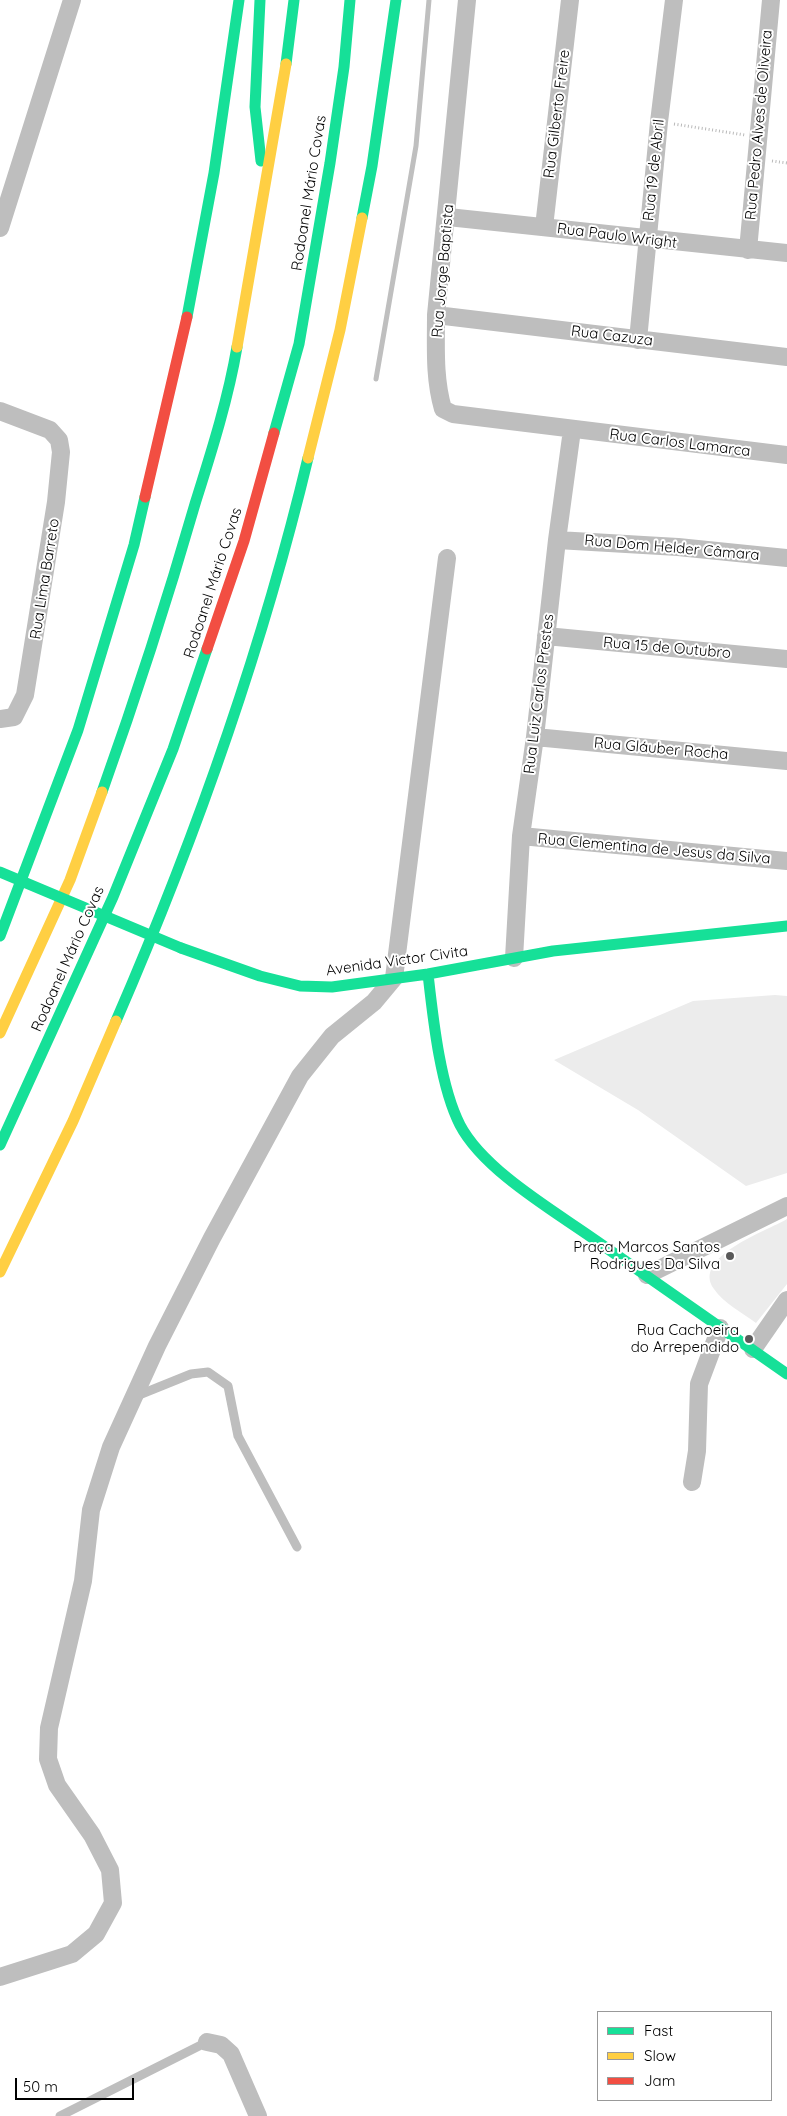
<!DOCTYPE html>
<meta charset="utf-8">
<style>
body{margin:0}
#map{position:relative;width:787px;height:2116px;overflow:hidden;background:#fff;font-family:Quicksand,sans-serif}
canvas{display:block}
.legend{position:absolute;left:597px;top:2011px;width:175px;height:90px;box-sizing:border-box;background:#fff;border:1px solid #999;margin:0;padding:6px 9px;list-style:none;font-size:15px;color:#000}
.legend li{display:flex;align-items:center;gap:10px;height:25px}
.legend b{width:25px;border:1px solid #999}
.scale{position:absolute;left:15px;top:2078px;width:119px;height:22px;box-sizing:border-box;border:2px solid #000;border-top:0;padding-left:6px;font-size:15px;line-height:18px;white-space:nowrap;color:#000;-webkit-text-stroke:4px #fff;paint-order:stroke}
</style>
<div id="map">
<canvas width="787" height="2116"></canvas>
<ul class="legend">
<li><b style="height:6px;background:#16e098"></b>Fast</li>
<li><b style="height:6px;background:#ffcf43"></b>Slow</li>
<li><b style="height:6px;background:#f24e42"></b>Jam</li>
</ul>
<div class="scale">50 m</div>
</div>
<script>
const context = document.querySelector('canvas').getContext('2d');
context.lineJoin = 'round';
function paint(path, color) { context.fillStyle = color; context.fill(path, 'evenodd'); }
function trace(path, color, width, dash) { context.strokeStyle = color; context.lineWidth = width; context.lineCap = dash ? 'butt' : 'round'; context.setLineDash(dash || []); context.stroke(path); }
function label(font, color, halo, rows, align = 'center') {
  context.font = font + ' Quicksand,sans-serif'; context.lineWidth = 4; context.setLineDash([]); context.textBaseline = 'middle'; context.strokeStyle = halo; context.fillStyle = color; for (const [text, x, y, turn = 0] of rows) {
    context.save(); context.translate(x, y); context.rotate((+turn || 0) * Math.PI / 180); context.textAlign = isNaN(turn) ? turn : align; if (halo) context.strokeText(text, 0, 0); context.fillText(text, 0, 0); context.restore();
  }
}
paint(new Path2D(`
 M775,995L787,996V1173L746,1186L638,1110L554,1060L693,1001Z
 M787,1219V1284L756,1323C743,1313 723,1303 714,1289C691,1257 767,1231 787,1219Z`), '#ececec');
trace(new Path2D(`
 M376,379L416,146L429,0`), '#bfbfbf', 5);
trace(new Path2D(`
 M674,124L745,135
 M772,161L787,163`), '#b9b9b9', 3, [1, 2.5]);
trace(new Path2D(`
 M134,1397L191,1374L208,1372L228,1386L238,1436L297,1547
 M60,2116L207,2042`), '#bebebe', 9);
trace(new Path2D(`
 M467,0L436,315C436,347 434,378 443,409L453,414L787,455
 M448,217L787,253
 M544,227L570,0
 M0,228L72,0
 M748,250L771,0
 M436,315L787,357
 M638,340L659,122L674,0
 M0,411L50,430L59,440L61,452L56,502L25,695L14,717L0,719
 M557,540L678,547L787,558
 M546,636L787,659
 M535,737L787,761
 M521,836L787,861
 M514,958L521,836L535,737L557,540L572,430
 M647,1275L787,1206
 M753,1349L787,1300
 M692,1482L697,1451L699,1384L720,1328
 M0,1977L72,1954L96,1934L113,1903L110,1870L92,1835L57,1785L48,1759L49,1728L83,1581L91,1510L111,1447L157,1346L212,1238L300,1076L332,1036L374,1002L394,978L447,558
 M207,2042L221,2045L231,2054L258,2116`), '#bebebe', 18);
trace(new Path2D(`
 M260,0L255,107L261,161
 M286,64L294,0
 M362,218L372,166L396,0
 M187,317L214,173L239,0
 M274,433L299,344L330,163L344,67L350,0
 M102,792C136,697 167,601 195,504C211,453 228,400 237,347
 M0,936L78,730L134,545L145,497
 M181,948L260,976L300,986L332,987L428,974L553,951L787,926
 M428,974C433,1018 440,1086 460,1125C484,1171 556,1212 598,1242C661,1286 724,1330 787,1374
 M116,1021C195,839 262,650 308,458
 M0,1145L113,897L173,749L207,649`), '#16e098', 11);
trace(new Path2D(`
 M237,347L286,64
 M308,458L340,330L362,218
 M0,1033L70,880L102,792
 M0,1272L73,1121L116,1021`), '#ffcf43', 11);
trace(new Path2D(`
 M145,497L187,317
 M207,649L244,541L274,433`), '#f24e42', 11);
trace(new Path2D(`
 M0,872L181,948`), '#16e098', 11);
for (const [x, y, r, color] of [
 [730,1256,5,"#595959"],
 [749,1339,5,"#595959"]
]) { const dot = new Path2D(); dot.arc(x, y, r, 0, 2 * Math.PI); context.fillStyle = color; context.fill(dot); trace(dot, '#fff', 2); }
label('15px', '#000', '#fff', [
 ["Rua Gilberto Freire",557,114,-83],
 ["Rua Pedro Alves de Oliveira",759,125,-85],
 ["Rua 19 de Abril",654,170,-84],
 ["Rodoanel Mário Covas",309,193,-81],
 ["Rua Paulo Wright",617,236,7],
 ["Rua Jorge Baptista",443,271,-85],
 ["Rua Cazuza",612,336,7],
 ["Rua Carlos Lamarca",680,443,7],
 ["Rua Dom Helder Câmara",672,548,5],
 ["Rua Lima Barreto",45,579,-81],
 ["Rodoanel Mário Covas",213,583,-72],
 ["Rua 15 de Outubro",667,648,5],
 ["Rua Luiz Carlos Prestes",539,694,-83],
 ["Rua Gláuber Rocha",661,749,5],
 ["Rua Clementina de Jesus da Silva",654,849,5],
 ["Rodoanel Mário Covas",68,959,-66],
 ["Avenida Victor Civita",397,961,-8]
]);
label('15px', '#000', '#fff', [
 ["Praça Marcos Santos",720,1247],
 ["Rodrigues Da Silva",720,1264],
 ["Rua Cachoeira",739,1330],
 ["do Arrependido",739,1347]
], 'right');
</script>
